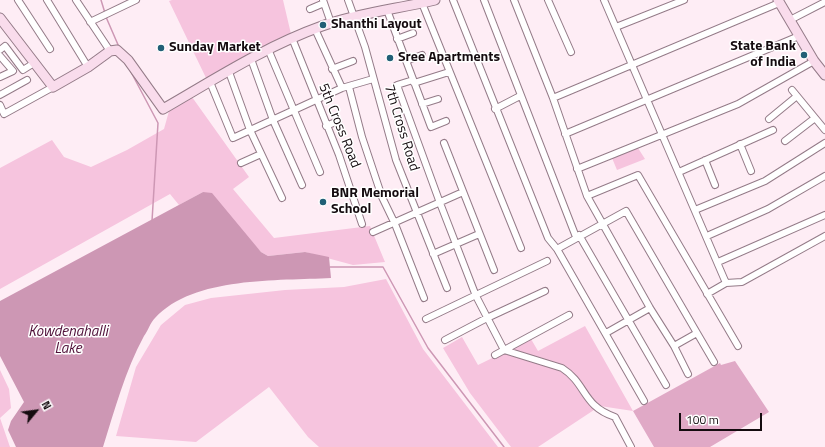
<!DOCTYPE html>
<style>
body{margin:0}
#map{position:relative;width:825px;height:447px;overflow:hidden;background:#feedf5;font-family:"Titillium Web",sans-serif}
canvas{display:block}
.north{position:absolute;left:16px;top:391px;width:40px;height:40px;-webkit-text-stroke:3px #fff;paint-order:stroke;rotate:61deg;font-size:11px;font-weight:700;line-height:16px;text-align:center;color:#140b0f}
.north::after{content:'';display:block;margin:auto;width:14px;height:18px;background:#140b0f;clip-path:polygon(50% 0,100% 100%,50% 72%,0 100%)}
.scale{position:absolute;left:679px;top:413px;width:83px;height:18px;box-sizing:border-box;border:2px solid #140b0f;border-top:0;padding-left:5px;font-size:12px;line-height:14px;white-space:nowrap;color:#140b0f;-webkit-text-stroke:3px #fff;paint-order:stroke}
</style>
<div id="map">
<canvas width="825" height="447"></canvas>
<div class="north">N</div>
<div class="scale">100 m</div>
</div>
<script>
const context = document.querySelector('canvas').getContext('2d');
context.lineJoin = 'round';
function paint(path, color) { context.fillStyle = color; context.fill(path, 'evenodd'); }
function trace(path, color, width, dash) { context.strokeStyle = color; context.lineWidth = width; context.lineCap = dash ? 'butt' : 'round'; context.setLineDash(dash || []); context.stroke(path); }
function label(font, color, halo, rows, align = 'center') {
  context.font = font + ' "Titillium Web",sans-serif'; context.lineWidth = 3; context.setLineDash([]); context.textBaseline = 'middle'; context.strokeStyle = halo; context.fillStyle = color; for (const [text, x, y, turn = 0] of rows) {
    context.save(); context.translate(x, y); context.rotate((+turn || 0) * Math.PI / 180); context.textAlign = isNaN(turn) ? turn : align; if (halo) context.strokeText(text, 0, 0); context.fillText(text, 0, 0); context.restore();
  }
}
paint(new Path2D(`
 M172,0H283L291,34L207,80L169,1Z
 M192,97L249,177L233,189L274,238L370,226L385,262L353,265L305,252L268,256L261,252L203,192L179,205L170,194L0,289V168L52,140L64,157L91,167L127,150L164,129L169,111Z
 M638,148L645,159L617,170L612,158Z
 M386,279L423,349L498,447H319L308,437L269,387L196,442L116,436L136,367L161,325L185,305L211,298L285,290L344,287Z
 M585,326L633,411L600,406L538,447H511L470,393L443,348L462,337L478,365L531,339L538,351Z
 M0,370L9,389L11,408L0,418L10,447H0Z`), '#f6c4de');
paint(new Path2D(`
 M735,361L769,412L710,447H654L633,411L720,363L721,365Z`), '#e0a9c6');
paint(new Path2D(`
 M203,192L212,193L261,252L268,256L305,252L329,257L331,278C278,281 194,276 155,318C150,323 148,331 144,336C125,371 115,409 103,447H16L8,430L11,421L24,402L0,356V301Z`), '#cd97b4');
trace(new Path2D(`
 M101,0L105,13
 M106,17L119,47
 M131,72L158,123L152,221
 M330,267H383L428,348L504,447`), '#cd97b4', 1.5);
const street = new Path2D(`
 M18,0L50,49
 M47,0L88,67
 M76,0L110,51
 M323,0L331,23
 M348,0L365,47L396,160L447,288
 M453,0L548,238L557,249
 M484,0L576,237
 M514,0L553,98L587,196L650,308L674,346
 M548,0L571,52
 M604,0L726,283L707,294
 M422,3L521,248
 M310,9L324,3
 M387,10L431,127L446,121
 M790,20L825,2
 M90,22L136,0
 M616,27L684,0
 M315,29L342,88
 M292,38L339,155L362,224
 M397,39L413,33
 M268,49L320,172
 M0,50L5,46L23,70L34,63
 M0,56L13,71L0,77
 M251,59L273,120L302,185
 M406,61L422,55
 M332,69L353,61
 M229,72L250,130L282,198
 M413,80L397,85L440,203L476,296L504,350L562,368C587,384 582,406 615,417L631,447
 M210,82L233,138L342,88L373,79
 M414,83L449,72
 M349,87L362,137L382,197L395,224L424,298
 M792,90L825,130
 M0,95L27,80
 M553,98L779,3
 M422,104L438,99
 M0,105L4,114L53,87
 M495,109L520,96
 M769,119L797,96
 M326,126L338,121
 M565,134L799,36
 M785,141L815,118
 M444,143L494,270
 M740,144L751,171
 M705,160L715,185
 M241,163L261,154
 M577,169L738,104L814,61
 M679,172L773,130
 M587,196L638,175L738,346
 M695,210L765,181L825,143
 M373,232L463,192
 M579,235L666,385
 M707,236L768,209L825,176
 M433,254L479,234
 M718,262L825,215
 M726,283L742,282L825,236
 M426,319L547,261
 M606,333L650,308
 M445,340L487,318L545,291
 M495,355L569,315
 M688,374L674,346L697,333L714,362
 M644,401L557,249L626,211L697,333`);
const secondary = new Path2D(`
 M778,0L814,61L825,75
 M0,18L53,87L88,67L110,51L117,50L128,60L163,109C215,79 266,46 322,26C358,13 397,9 435,0`);
trace(street, '#947b88', 8);
trace(secondary, '#947b88', 11);
trace(street, '#fff', 6);
trace(secondary, '#f9dcec', 9);
for (const [x, y, r, color] of [
 [323,25,4,"#215f76"],
 [161,48,4,"#215f76"],
 [804,55,4,"#215f76"],
 [390,58,4,"#215f76"],
 [323,202,4,"#215f76"]
]) { const dot = new Path2D(); dot.arc(x, y, r, 0, 2 * Math.PI); context.fillStyle = color; context.fill(dot); trace(dot, '#fff', 1.5); }
label('bold 14px', '#140b0f', '#fff', [
 ["Shanthi Layout",331,25],
 ["State Bank",796,47,"right"],
 ["of India",796,63,"right"],
 ["Sunday Market",169,48],
 ["Sree Apartments",398,58],
 ["BNR Memorial",331,194],
 ["School",331,210]
], 'left');
label('14px', '#140b0f', '#fff', [
 ["5th Cross Road",339,126,68],
 ["7th Cross Road",401,128,73]
]);
label('italic 15px', '#4e0e37', '#fff', [
 ["Kowdenahalli",68,332],
 ["Lake",68,349]
]);
</script>
